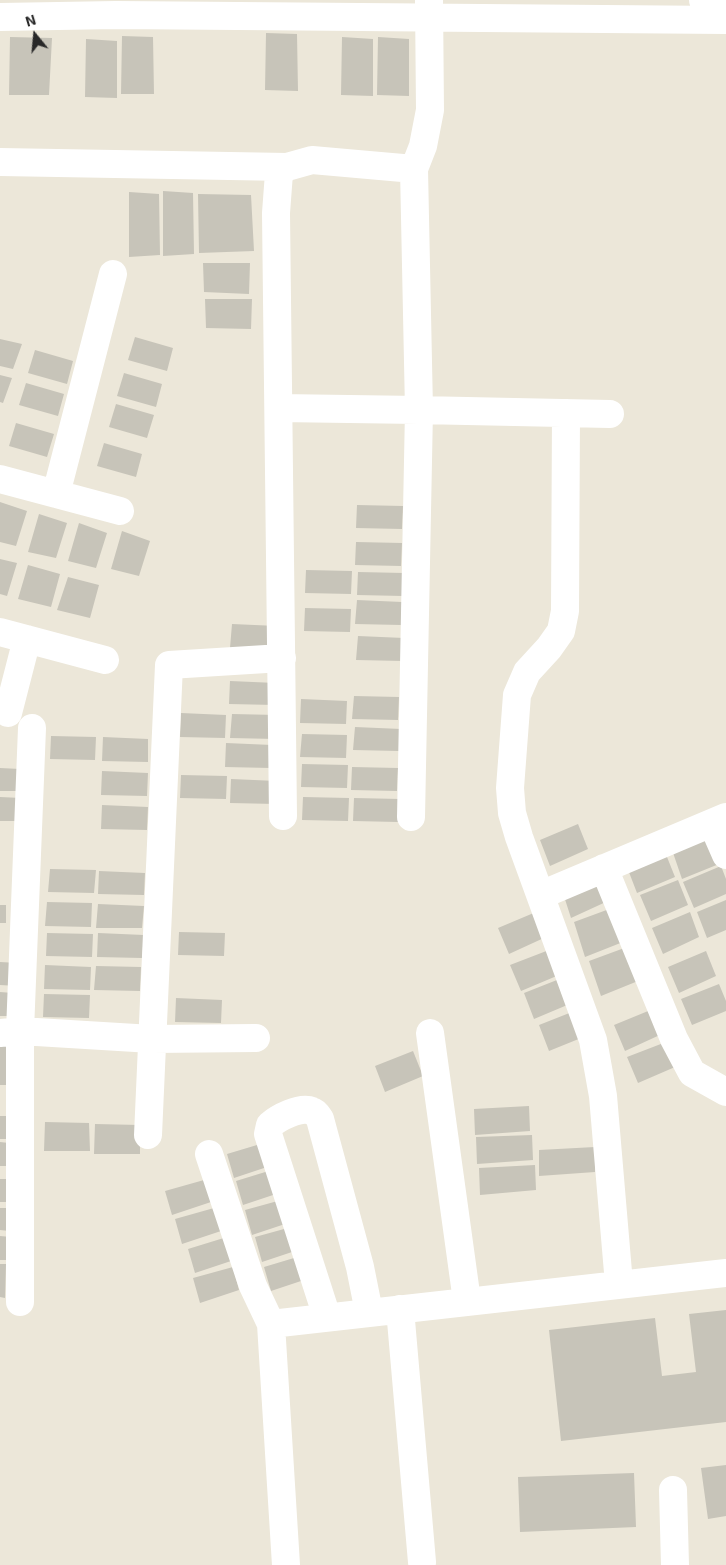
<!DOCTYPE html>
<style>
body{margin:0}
#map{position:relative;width:726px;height:1565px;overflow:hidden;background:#ece7d9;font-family:"Exo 2",sans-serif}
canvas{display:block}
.north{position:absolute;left:10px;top:10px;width:50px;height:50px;-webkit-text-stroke:4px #fff;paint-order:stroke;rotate:343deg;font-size:14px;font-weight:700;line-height:20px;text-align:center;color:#282828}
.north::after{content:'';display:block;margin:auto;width:18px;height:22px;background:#282828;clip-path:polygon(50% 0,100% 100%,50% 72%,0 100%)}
</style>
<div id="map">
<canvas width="726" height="1565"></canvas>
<div class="north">N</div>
</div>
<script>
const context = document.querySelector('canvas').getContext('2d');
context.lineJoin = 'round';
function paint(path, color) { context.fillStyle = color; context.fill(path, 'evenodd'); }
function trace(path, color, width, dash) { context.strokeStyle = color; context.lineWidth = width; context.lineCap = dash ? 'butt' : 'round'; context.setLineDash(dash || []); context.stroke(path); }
paint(new Path2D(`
 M266,33L297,34L298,91L265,90Z
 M122,36L153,37L154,94H121Z
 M10,37L52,38L49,95H9Z
 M342,37L373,39V96L341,95Z
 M378,37L409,39V96L377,95Z
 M86,39L117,41V98L85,97Z
 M163,191L193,193L194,254L163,256Z
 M129,192L159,194L160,255L129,257Z
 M198,194L251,195L254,251L199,253Z
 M203,263H250L249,294L204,292Z
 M205,299H252L251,329L206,328Z
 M135,337L173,348L167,371L128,360Z
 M0,339L22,344L13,369L0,366Z
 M35,350L73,361L67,384L28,373Z
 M124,373L162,384L156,407L117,396Z
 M0,375L12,378L3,403L0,402Z
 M26,383L64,394L58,416L19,405Z
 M116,404L154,415L147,438L109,427Z
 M16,423L54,434L47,457L9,446Z
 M104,443L142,454L136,477L97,466Z
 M0,502L27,511L16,546L0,542Z
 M357,505L403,506L402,529L356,528Z
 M39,514L67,523L56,558L28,552Z
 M79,523L107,533L96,568L68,561Z
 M122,531L150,541L139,576L111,569Z
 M356,542L402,543L401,566L355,565Z
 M0,559L17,563L7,596L0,594Z
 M28,565L60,574L51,607L18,599Z
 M306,570L352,571L351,594L305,593Z
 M358,572L404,573L403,596L357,595Z
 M68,577L99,585L90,618L57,610Z
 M357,600L402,602L401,625L355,624Z
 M305,608L351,609L350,632L304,631Z
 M232,624L277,626L276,649L230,648Z
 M358,636L404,638L403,661L356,660Z
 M230,681L276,683L275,705L229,704Z
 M354,696L399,697L398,720L352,719Z
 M301,699L347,701L346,724L300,723Z
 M181,713L226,715L225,738L180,737Z
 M232,714L277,715L276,739L230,738Z
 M355,727L401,729L399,751L353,750Z
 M302,734L347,735L346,758L300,757Z
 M51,736L96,737L95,760L50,759Z
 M103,737L148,739V762L102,761Z
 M226,743L272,745L271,768L225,767Z
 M302,764L348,765L347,788L301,787Z
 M352,767L398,768L397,791L351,790Z
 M0,768L20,769L19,791H0Z
 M102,771L148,773L147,796L101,795Z
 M181,775L227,776L226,799L180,798Z
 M231,779L277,781L276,804L230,803Z
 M0,797L21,798L20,821H0Z
 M303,797L349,798L348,821L302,820Z
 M354,798L400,799L398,822L353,821Z
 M102,805L148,807L147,830L101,829Z
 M578,824L588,849L550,866L540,840Z
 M708,830L719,864L682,879L670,844Z
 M665,852L675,877L637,893L627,867Z
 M721,866L726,879V894L694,908L683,882Z
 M50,869L96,870L94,893L48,892Z
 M99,871L145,873L144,895L98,894Z
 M600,876L608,901L571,918L562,890Z
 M678,880L688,905L651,921L640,895Z
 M726,900V930L707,938L697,912Z
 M47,902L92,903L91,927L45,926Z
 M98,904L144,906L142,928H96Z
 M0,905H6V923H0Z
 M612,908L623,942L585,957L574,922Z
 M536,912L546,937L509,954L498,928Z
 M690,912L699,937L663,954L652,928Z
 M179,932L225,933L224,956L178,955Z
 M47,933L93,934L92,957L46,956Z
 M98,933L144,935L142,958L97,957Z
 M627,947L638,981L601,996L589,961Z
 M549,950L559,975L521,991L510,965Z
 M706,951L716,976L679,993L668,967Z
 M0,962L18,963L17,986L0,985Z
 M45,965L91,967L90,990L44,989Z
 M96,966L141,967L140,991L94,990Z
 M562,978L572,1003L534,1019L524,993Z
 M719,984L726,1001V1011L692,1025L681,999Z
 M0,992L13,993L11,1016H0Z
 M44,994L90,995L89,1018L43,1017Z
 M176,998L222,1000L221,1023L175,1022Z
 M653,1009L662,1034L625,1051L614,1025Z
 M577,1010L586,1036L549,1051L539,1025Z
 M0,1040H16L14,1085H0Z
 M666,1042L675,1067L638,1083L627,1057Z
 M413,1051L423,1076L385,1092L375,1066Z
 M529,1106L530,1131L475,1135L474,1109Z
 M0,1116H13L12,1139H0Z
 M45,1122L89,1123L90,1151H44Z
 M95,1124L140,1125V1154H94Z
 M532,1135L533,1160L477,1164L476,1137Z
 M0,1142L9,1143L8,1166H0Z
 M267,1142L273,1165L234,1178L227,1154Z
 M595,1147V1172L539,1176V1150Z
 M535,1165L536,1190L480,1195L479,1168Z
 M275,1169L282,1192L243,1205L236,1181Z
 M0,1179H10L8,1202H0Z
 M204,1180L211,1202L172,1215L165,1191Z
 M285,1199L291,1222L252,1235L245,1210Z
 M0,1208H10V1231L0,1230Z
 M214,1208L221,1231L182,1244L175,1219Z
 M295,1226L301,1249L262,1262L255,1237Z
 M0,1236L11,1237L10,1260H0Z
 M227,1237L234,1260L195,1273L188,1249Z
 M304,1255L310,1278L271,1291L264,1267Z
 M0,1264H6L5,1298L0,1297Z
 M233,1267L239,1290L200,1303L193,1278Z
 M726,1310V1422L561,1441L549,1330L655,1318L662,1376L696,1372L689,1314Z
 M726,1465V1516L708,1519L701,1468Z
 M634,1473L636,1527L520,1532L518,1477Z`), '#c7c4b9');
trace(new Path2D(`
 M703,0L726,1
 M0,17L116,15L726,20
 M0,162L287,167
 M414,169L419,410L610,414
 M279,408L419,410L411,817
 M566,413L565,611L561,631L549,648L527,672L517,695L510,788L512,813L519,837L593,1040L603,1096L619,1284
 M0,479L120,511
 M56,494L113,274
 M0,632L105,660
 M8,713L27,639
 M283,816L276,213L279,173L287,167L312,160L414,169L423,146L430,110L429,0
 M712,823L726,855
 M604,868L674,1039L692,1073L726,1092
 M541,895L726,817
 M0,1033L20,1031L152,1039L256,1038
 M430,1033L467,1301
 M148,1135L169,665L282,658
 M209,1154L253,1286L271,1324L286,1565
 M20,1302V1031L32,728
 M400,1309L422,1562
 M327,1317L268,1134L270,1125C278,1118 300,1106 312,1111C316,1112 318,1116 320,1119L360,1267L369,1312
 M271,1324L726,1273
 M673,1490L675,1565`), '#fff', 28);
</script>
